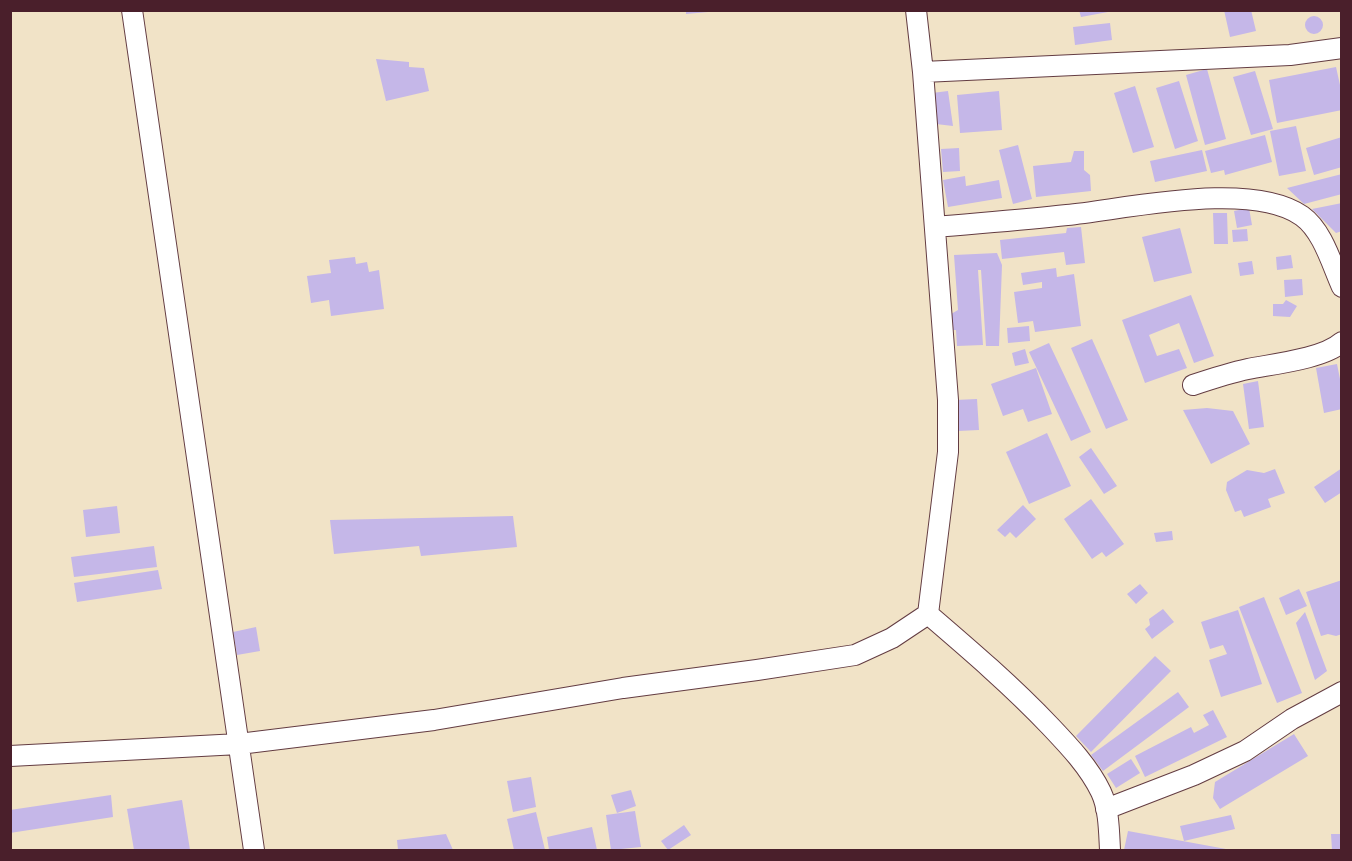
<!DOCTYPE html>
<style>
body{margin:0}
#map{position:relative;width:1352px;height:861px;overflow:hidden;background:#f1e3c7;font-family:"Patrick Hand",sans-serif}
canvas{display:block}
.frame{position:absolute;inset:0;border:12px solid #4a1f2b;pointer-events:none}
</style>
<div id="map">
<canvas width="1352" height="861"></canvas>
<div class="frame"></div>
</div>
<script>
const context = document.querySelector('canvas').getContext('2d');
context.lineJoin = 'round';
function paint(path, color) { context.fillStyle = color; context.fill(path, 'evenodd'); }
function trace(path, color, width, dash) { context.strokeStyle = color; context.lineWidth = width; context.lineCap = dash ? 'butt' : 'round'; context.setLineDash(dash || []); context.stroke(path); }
paint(new Path2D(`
 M686,10H708V12L686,14Z
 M1079,10H1108V12L1081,17Z
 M1224,10H1251L1256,31L1230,37Z
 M1305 25a9 9 0 1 1 18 0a9 9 0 1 1-18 0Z
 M1110,23L1112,40L1075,45L1073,27Z
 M376,59L409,62V67L424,68L429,91L386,101Z
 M1336,67L1342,94V110L1277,123L1269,80Z
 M1207,69L1226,139L1205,145L1186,75Z
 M1255,71L1273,129L1251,135L1233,77Z
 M1179,81L1198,141L1175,149L1156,88Z
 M1135,86L1154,147L1133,153L1114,93Z
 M948,91L953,126L936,124L932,93Z
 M999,91L1002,130L960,133L957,95Z
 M1296,126L1306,171L1279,176L1270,131Z
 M1265,135L1272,162L1225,175L1224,170L1211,173L1205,151Z
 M1342,137V167L1314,175L1306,148Z
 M1018,145L1032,199L1013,204L999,150Z
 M959,148L960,171L943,172L941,149Z
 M1202,150L1207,171L1155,182L1150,161Z
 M1074,151H1084V170L1090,175L1091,191L1036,197L1033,166L1071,162Z
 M1342,174V194L1304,204L1287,188Z
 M965,176L966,186L999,180L1002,198L948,207L943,180Z
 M1342,203V231L1336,233L1312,209Z
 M1249,208L1252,225L1237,228L1234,211Z
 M1213,213H1227L1228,244H1214Z
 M1081,227L1085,263L1066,265L1064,252L1002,259L1000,240L1066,233L1067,228Z
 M1180,228L1192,273L1154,282L1142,237Z
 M1247,229L1248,241L1233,242L1232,230Z
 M997,253L1002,265L999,346H986L981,270H978L983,345L957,346L956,330H953L951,314L958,310L954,255Z
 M1291,255L1293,268L1277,270L1276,257Z
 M355,257L356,264L367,262L369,272L379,270L384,309L331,316L329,300L311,303L307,276L331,273L329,260Z
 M1252,261L1254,274L1240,276L1238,263Z
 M1056,268L1057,277L1074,274L1081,326L1035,332L1033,321L1018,323L1014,292L1042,288V282L1023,285L1021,273Z
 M1302,279L1303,295L1285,297L1284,280Z
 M1191,295L1214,356L1194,363L1179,323L1149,335L1157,356L1179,349L1187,368L1145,383L1122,320Z
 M1286,300L1297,306L1290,317L1273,316V304H1283Z
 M1029,326L1030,341L1008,343L1007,328Z
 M1092,339L1128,420L1106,429L1071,348Z
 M1049,343L1091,432L1071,441L1029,352Z
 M1025,349L1029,363L1015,366L1012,353Z
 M1337,364L1342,389V409L1324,413L1316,368Z
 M1036,368L1052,414L1028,422L1023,409L1003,416L991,384Z
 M1258,381L1264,427L1249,429L1243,384Z
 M977,399L979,430L958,431L955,400Z
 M1207,408L1233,411L1250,444L1211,464L1183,410Z
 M1047,433L1071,486L1029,504L1006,452Z
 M1091,448L1117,486L1104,494L1079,457Z
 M1342,468V492L1325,503L1314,487Z
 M1275,469L1285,493L1268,499L1271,507L1244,517L1241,510L1235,512L1226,490L1227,482L1247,470L1264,473Z
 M1091,499L1124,544L1106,557L1102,552L1092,559L1064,519Z
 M1023,505L1036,519L1016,538L1010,532L1005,537L997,530Z
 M117,506L120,533L86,537L83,510Z
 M513,516L517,547L421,556L419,546L334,554L330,520Z
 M1172,531L1173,540L1156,542L1154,533Z
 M154,546L157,567L74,577L71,557Z
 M158,570L162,589L77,602L74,583Z
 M1342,580V634L1336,636L1328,634L1321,636L1306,592Z
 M1140,584L1148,593L1136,604L1127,594Z
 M1299,589L1307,606L1286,615L1279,598Z
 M1264,597L1302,693L1277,703L1239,607Z
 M1163,609L1174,622L1152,639L1145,629L1150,625L1149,619Z
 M1238,610L1262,684L1221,697L1209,660L1227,654L1223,645L1210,649L1201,622Z
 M1305,612L1327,671L1315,680L1296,623Z
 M256,627L260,651L237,655L233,632Z
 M1155,656L1171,671L1091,752L1076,736Z
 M1178,692L1189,707L1103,771L1091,755Z
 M1213,710L1227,737L1145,777L1135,756L1191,727L1194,733L1209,725L1203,715Z
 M1294,734L1308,756L1220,809L1213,798L1215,782Z
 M1131,759L1140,773L1116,788L1107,774Z
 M531,777L536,807L513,812L507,781Z
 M631,790L636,806L617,813L611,795Z
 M111,795L113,817L10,833V810Z
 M182,800L190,850H134L127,809Z
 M635,811L641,847L611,850L606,815Z
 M536,812L545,850H514L507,819Z
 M1231,815L1235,829L1184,841L1180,826Z
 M684,825L691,835L668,850L661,841Z
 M592,827L597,850H549L547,837Z
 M1128,831L1226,849V850H1124Z
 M446,834L453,850H398L397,840Z
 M1331,834H1342V850H1332Z`), '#c5b7e8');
const street = new Path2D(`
 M132,10L254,850
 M923,72L1290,55L1342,48
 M935,227C979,223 1023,220 1067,215C1127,209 1251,180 1302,216C1323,231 1332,265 1342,287
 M1193,385C1211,379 1229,373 1248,369C1273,364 1323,359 1342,342
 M928,614C970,650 1012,686 1050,726C1069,746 1089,767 1101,792C1109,809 1109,831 1110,850
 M10,756L239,744L434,720L623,688L757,670L855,655L892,638L928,614L948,452V400L923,72L916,10
 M1106,809L1194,775L1245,751L1292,719L1342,692`);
trace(street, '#633c42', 22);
trace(street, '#fff', 20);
</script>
